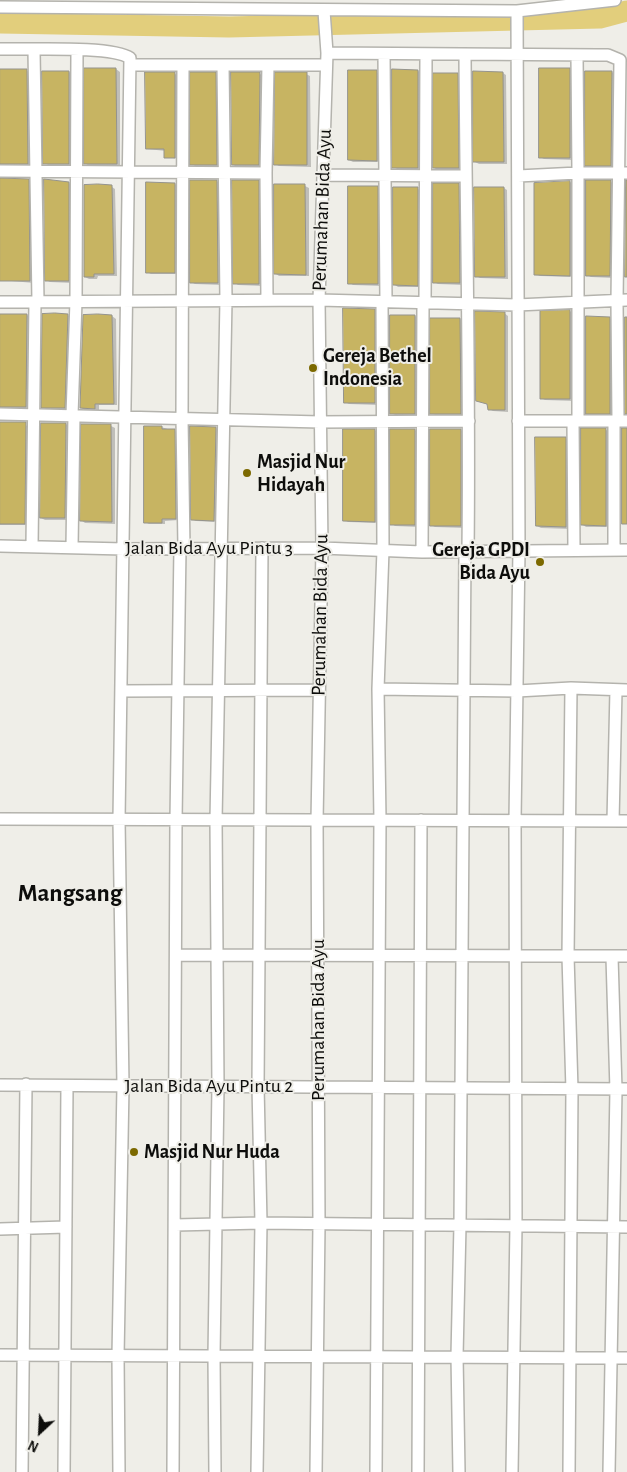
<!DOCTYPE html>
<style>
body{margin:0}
#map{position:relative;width:627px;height:1472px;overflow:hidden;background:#efeee8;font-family:"Alegreya Sans",sans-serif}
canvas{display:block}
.north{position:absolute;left:15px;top:1407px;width:50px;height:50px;-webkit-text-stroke:4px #efeee8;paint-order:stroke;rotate:205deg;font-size:14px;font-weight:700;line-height:20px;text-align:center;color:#0d0d0b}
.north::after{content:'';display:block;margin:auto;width:18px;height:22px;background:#0d0d0b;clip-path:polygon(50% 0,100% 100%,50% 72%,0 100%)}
</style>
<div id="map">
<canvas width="627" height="1472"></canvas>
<div class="north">N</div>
</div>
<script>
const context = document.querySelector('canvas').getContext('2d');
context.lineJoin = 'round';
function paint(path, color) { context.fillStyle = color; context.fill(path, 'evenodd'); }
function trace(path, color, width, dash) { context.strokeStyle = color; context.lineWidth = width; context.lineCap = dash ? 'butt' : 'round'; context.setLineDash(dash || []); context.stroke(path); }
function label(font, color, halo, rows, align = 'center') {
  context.font = font + ' "Alegreya Sans",sans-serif'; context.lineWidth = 4; context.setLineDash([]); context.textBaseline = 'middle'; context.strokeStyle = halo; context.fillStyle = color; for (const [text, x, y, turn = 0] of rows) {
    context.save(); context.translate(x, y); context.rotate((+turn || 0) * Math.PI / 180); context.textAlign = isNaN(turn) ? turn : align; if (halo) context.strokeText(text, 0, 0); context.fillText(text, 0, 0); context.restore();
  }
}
paint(new Path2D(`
 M116,69L120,72V166H89L85,163Z
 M569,69L573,71L574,160L544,159L540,157Z
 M0,70H26L30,73L32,165H0Z
 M393,71H418L422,73L421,170L397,169L394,167Z
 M43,72H69L73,74L72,165H48L45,163Z
 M376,72L380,74L381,162H353L349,160Z
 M586,72H612L616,75L615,167H590L587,165Z
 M503,73L506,75L507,164H479L475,162Z
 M147,74H175L179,76V159L166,157V151L147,149Z
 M215,74L219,76L220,167L195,166L191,164Z
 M232,74H260L264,76L262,167H237L233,165Z
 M306,74L310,76L311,167L279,166L275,164Z
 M457,74L461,76L462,170H438L434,168Z
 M0,179L28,180L32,182L34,283L0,280Z
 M217,181L220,184L222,285L195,284L191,282Z
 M258,182L262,184L263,286L238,285L235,283Z
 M570,182L574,184V277L540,276L536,274L535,184Z
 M611,182L614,184L613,278L591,277L587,275Z
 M69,183L72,185V283L50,282L46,280Z
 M175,184L179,186L178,274H151L147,272Z
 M458,185L462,187L463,285L438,284L434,282Z
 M305,186L309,188V276H279L276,274Z
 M112,187L115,189L117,276H98L97,279H89L85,277Z
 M377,187L381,189L382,286L353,285L350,283Z
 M504,188L507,190L508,279L480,278L476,276Z
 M418,189L421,191V287H398L395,285Z
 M374,310L378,312V405L349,404L345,402Z
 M570,311L574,314V401L545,400L541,398V313Z
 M504,313L508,316V412L493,411L489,409V405L477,401Z
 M0,315H27L31,317L30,409L4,408L0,410Z
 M68,315L71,318L68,410L46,409L42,407Z
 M112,316L116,319L117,405H99V410H85L81,408Z
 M391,316H415L419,318L418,415H395L391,413Z
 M609,318L613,320L614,415H591L587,413Z
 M460,319L464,321V415H435L431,413Z
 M0,422L29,426L28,525H0Z
 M42,424H66L70,427L68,520H45L41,518Z
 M111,426L115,428V524L85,523L81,520Z
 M161,427L178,432L179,520L165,521V524H149L145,522Z
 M216,428L219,430L218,522L196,521L192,519Z
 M375,430L378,433L379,523L348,522L345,520Z
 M415,430L418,432V527L395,526L392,524Z
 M461,430L464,432V528L435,527L431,525Z
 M582,430H606L610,432V527H586L583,525Z
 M565,438L569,440L570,529L541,528L537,526Z`), '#0003');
trace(new Path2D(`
 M0,23L229,27L600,18L627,11`), '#e2ce7c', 21);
const building = new Path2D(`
 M84,68H116L117,164H84Z
 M539,68H570V158H539Z
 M0,69H27L28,164H0Z
 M392,69L418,70V168H392Z
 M348,70H377V161L348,160Z
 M42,71H69V164H43Z
 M473,71L503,72L504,162H473Z
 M585,71H612L611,166H585Z
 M145,72H175V158H164V149H146Z
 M190,72H216L217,165H190Z
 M231,72H260L259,165H232Z
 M275,72H307V165H274Z
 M433,73H458L459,168H433Z
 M0,178L29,179L30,281H0Z
 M44,179L69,182V281H45Z
 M190,180H217L218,283H190Z
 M232,180H259V284H233Z
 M586,180H611L610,276H586Z
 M626,180H627V277H625Z
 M570,181V276L534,275V183Z
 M146,182L175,183V273H146Z
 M433,183H459L460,283H433Z
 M98,184L112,185L114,274H94V277H84V185Z
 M274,184H305L306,275L274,274Z
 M348,186H378V284H348Z
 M393,187H418V286L393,285Z
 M474,187H504L505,277H475Z
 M343,308L375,309V403H344Z
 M570,310V399H540V311Z
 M475,311L505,312V410H488L487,404L476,401Z
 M55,313L68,314L65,408H41L42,314Z
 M0,314H27L26,407H0Z
 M98,314L112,315L114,404H95V409L80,408L83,315Z
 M390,315H415V414H390Z
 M586,316L610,317V414H586Z
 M625,317H627V414H625Z
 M430,318H460L461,414H430Z
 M0,422H26L25,524H0Z
 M41,423H66L65,518H40Z
 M81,424H111L112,522L80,521Z
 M144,426H162V429H175L176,519H162V523H144Z
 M190,426L216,427L214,521L191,520Z
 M581,428H606V526L581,525Z
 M622,428H627V524H622Z
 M343,429H375V522L343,521Z
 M390,429H415V525H390Z
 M430,429H461V526H430Z
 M535,437H566V527L536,526Z`);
paint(building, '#c7b462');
trace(building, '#94938d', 1);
const street = new Path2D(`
 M0,7L517,11L615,0
 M0,49C26,50 112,45 130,58L119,820L123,1086L118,1356L119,1472
 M34,50L38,302
 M327,53L597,55H608L620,60
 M384,54L386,302
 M465,55C466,221 470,386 468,551
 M577,55L578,173H627
 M130,65H326
 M183,65L182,418L184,548
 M0,171L266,173
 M323,175L465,176
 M518,176L578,173V421
 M267,300L266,173L268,65
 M0,302L319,300L517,305L627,300
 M425,303L426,55
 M0,414L320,422L469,421
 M72,415L76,301L77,50
 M518,421H627
 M573,421L574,550
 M618,421L617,301L620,60
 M0,546L124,549L322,548L422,552L627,550
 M32,546L35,302
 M72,547L74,415
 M614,550V421
 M422,552L423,303
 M378,689L517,691L571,688L627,690
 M121,691L319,690
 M0,819L627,821
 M613,821L616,690
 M176,955L627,956
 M0,1085L627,1089
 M175,1225L261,1223L627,1227
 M0,1229L66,1227
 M0,1355L627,1358
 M22,1472L26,1084
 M64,1472L67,1086
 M173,1472L176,820L180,548
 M215,1472L214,1356L218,1086L216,820L226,300L223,65
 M257,1472L261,1223L258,1086L262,548
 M316,1472L319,1224L317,821L322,548L319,300L327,53L324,11
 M376,1472L380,820L378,689L383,550L382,302
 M418,1472L421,820
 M459,1472L457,1356L460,1225L465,551
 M512,1472L516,1225L515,820L519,550L517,11
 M569,1472L572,1090L568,956L571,688
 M609,1472L616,1090L612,957`);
trace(street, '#b4b3ad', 14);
trace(street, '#fff', 11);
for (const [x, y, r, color] of [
 [313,368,5,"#7c6900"],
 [247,473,5,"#7c6900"],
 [540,562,5,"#7c6900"],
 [134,1152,5,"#7c6900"]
]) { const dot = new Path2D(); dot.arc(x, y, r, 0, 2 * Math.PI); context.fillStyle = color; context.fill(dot); trace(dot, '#efeee8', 2); }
label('20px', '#0d0d0b', '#efeee8', [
 ["Perumahan Bida Ayu",322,210,-88],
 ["Jalan Bida Ayu Pintu 3",209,548],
 ["Perumahan Bida Ayu",320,615,-89],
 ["Perumahan Bida Ayu",318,1020,-90],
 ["Jalan Bida Ayu Pintu 2",209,1086]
]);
label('bold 20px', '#0d0d0b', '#efeee8', [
 ["Gereja Bethel",323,356],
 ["Indonesia",323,379],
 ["Masjid Nur",257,462],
 ["Hidayah",257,485],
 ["Gereja GPDI",530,550,"right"],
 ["Bida Ayu",530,573,"right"],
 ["Masjid Nur Huda",144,1152]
], 'left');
label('bold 25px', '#0d0d0b', '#efeee8', [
 ["Mangsang",70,893]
]);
</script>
